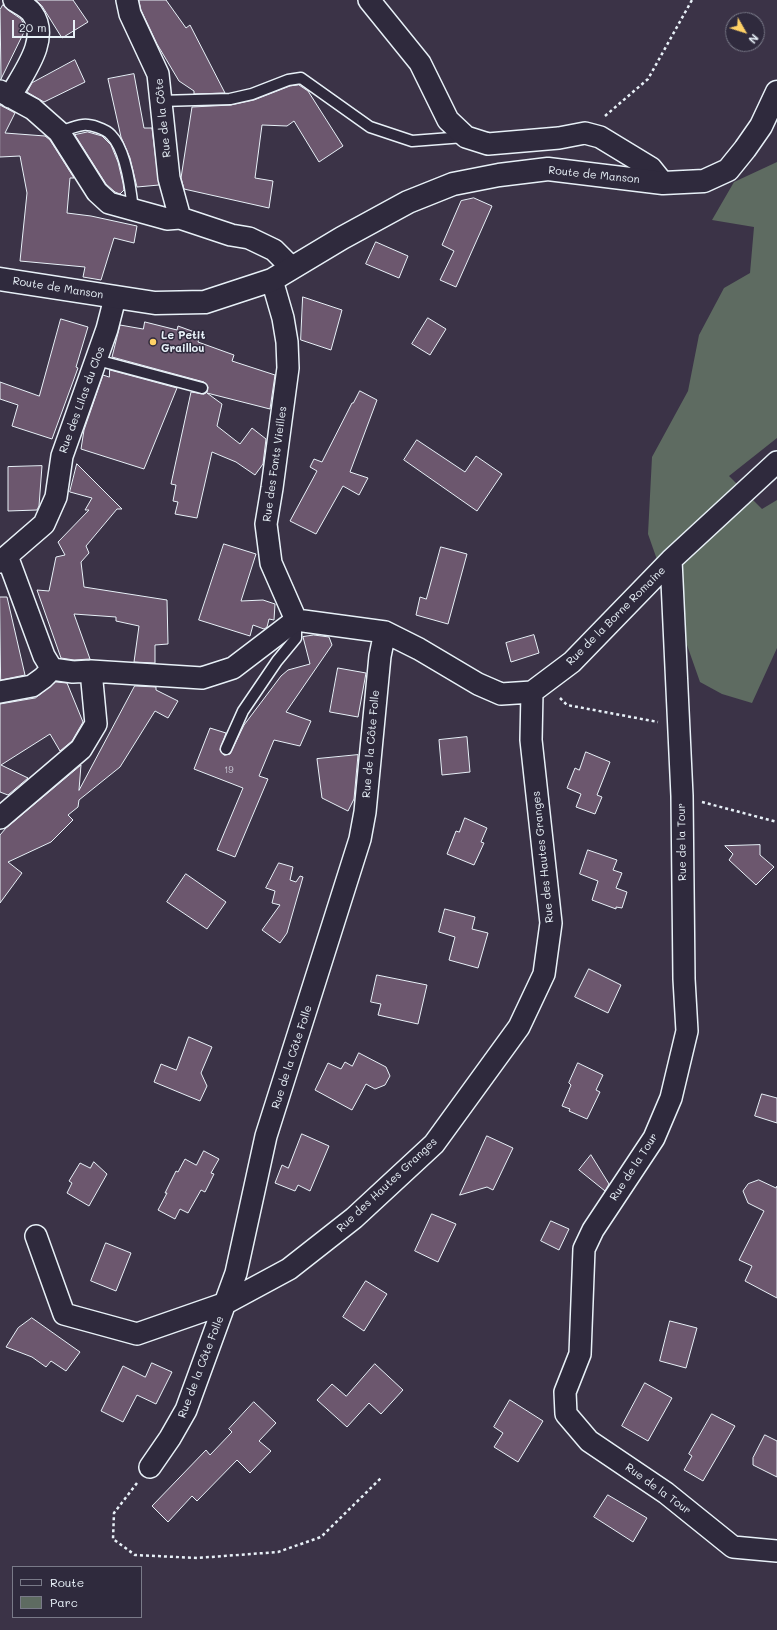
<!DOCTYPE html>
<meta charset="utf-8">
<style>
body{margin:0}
#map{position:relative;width:777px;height:1630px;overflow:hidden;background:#3b3347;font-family:Mali,sans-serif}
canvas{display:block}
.legend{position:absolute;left:12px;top:1566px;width:130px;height:52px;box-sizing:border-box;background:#2f2a3d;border:1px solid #797a88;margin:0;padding:5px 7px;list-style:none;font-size:12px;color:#e8f1f8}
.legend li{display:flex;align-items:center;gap:8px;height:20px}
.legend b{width:20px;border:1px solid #797a88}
.north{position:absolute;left:725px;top:12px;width:40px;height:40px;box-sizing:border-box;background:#2f2a3d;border:1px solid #797a88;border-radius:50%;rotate:129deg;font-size:11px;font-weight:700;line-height:16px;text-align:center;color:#e8f1f8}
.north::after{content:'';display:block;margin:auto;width:14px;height:18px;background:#ffd166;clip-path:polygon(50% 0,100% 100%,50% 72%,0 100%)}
.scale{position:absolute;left:12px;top:20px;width:63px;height:18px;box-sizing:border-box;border:2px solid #e8f1f8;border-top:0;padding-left:5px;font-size:12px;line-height:14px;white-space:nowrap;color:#e8f1f8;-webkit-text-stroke:3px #2f2a3d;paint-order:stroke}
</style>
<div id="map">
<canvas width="777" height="1630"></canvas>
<ul class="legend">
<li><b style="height:5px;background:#2f2a3d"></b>Route</li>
<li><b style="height:11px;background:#5e6b61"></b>Parc</li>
</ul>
<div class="north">N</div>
<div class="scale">20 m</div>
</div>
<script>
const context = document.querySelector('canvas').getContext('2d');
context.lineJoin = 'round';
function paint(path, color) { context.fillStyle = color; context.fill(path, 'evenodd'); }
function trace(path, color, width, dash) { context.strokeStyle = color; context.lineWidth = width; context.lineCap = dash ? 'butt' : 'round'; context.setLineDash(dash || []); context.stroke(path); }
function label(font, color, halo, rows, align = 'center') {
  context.font = font + ' Mali,sans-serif'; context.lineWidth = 3; context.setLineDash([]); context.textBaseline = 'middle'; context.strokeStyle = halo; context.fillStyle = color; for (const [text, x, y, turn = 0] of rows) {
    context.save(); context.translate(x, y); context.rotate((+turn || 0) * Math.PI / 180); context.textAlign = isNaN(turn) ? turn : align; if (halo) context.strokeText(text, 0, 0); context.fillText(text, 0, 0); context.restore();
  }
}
paint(new Path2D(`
 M777,162V438L729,476L762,509L777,500V648L752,703L722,694L700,682L648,534L652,457L688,391L699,335L724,288L750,273L754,227L712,220L734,182Z`), '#5e6b61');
const building = new Path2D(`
 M36,0H73L88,22L62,38L42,6Z
 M139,0H166L186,28L190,25L225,93L194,94V91L179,81L157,44L141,10Z
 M3,5L8,10L21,19L26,28L1,79L0,10Z
 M75,60L85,82L44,102L27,92L32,83Z
 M134,74L144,128H152L159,185L137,187L130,158L121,137L108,79Z
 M299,85L308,91L343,146L319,162L294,121L287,126L262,125L255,178L273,181L269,208L184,189L181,178L192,107L231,105L254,100L290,86Z
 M0,105L15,113L5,133L45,136L50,140L74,178H70L67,213L91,216L137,226L134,243L114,238L101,280L83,277L85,267L20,261L27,193L20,156L0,157Z
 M88,132L102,136L111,145L118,162L123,183L124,190L120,194L115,192L106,184L75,135Z
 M474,198L492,206L456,287L440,280L454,251L442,245L461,201Z
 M376,242L408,256L399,278L366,264Z
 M303,297L342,310L331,350L301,340Z
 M428,318L446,329L430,355L412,344Z
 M61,319L88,327L76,367L78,368L52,439L12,426L18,405L0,399V382L39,396Z
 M145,322L177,330L178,326L200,334L198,342L234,355L232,361L275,375L270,409L207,393L222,404L217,426L240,444L252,428L266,439L263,464L255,475L236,462L212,452L197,518L175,514L178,502L173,501L176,485L171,484L191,392L204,394L207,392L208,387L204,382L112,357L120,325L143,329Z
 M110,370L177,388L144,469L81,449L84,430L103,375L109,377Z
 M360,391L377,400L350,472L368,478L359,495L343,486L316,534L290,521L317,471L310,467L314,459L322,462L352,403H353Z
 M417,440L465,472L476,456L502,474L477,511L404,460Z
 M77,464L122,509H117L86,546L89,553L81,562L84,587L167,600L168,644L155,645V663L134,662L139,626L116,621V617L74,614L90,659L74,660L61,658L37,590L49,591L56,557L65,555L58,542L89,510H85L92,498L70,492Z
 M42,466L39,506L37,510L8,511V467Z
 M224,544L256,554L241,601L263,600L275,604L274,620L269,619L267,627L264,629L253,625L250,636L199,620Z
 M441,547L467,554L448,624L416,615L420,597L426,599Z
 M0,597H7L25,675L1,680Z
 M314,635L329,637L332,645L286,712L311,721L300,746L274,740L259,776L268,779L235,857L217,850L243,788L194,769L210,728L226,733L220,750L224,755L230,754L244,725L281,676L288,670L310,664L303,637Z
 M534,635L539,653L511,662L506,643Z
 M338,668L366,673L358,717L330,712Z
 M56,682L67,683L83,722L72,741L60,751L50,734L1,765L28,778L8,795L0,792V704L35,698Z
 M135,686L156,687V690L178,701L168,718L155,711L120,767L79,800L78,807L68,815L73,820L51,842L8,862L22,873L0,903V835L6,828L81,765L79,790Z
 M467,737L470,772L442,775L439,740Z
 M586,752L610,762L597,795L602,797L595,814L576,807L581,794L567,788L575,768L579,770Z
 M358,755L354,799L348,811L322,798L317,759Z
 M465,818L487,828L481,842L484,843L474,865L447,854L456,831L459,832Z
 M760,845V855L774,867L756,885L729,860L733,854L725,846Z
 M588,850L617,860L613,870L622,873L616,888L627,892L622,908L616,907V909L592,900L598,881L580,874Z
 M279,863L293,867L290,880L296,882L300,876L303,877L287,933L280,943L262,930L280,905L272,903L275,891L266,888Z
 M186,874L226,902L207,929L167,902Z
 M445,909L475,917L472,929L488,933L478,968L449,960L455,937L439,932Z
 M589,969L621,985L608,1013L575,997Z
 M377,975L427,985L418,1024L378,1015L381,1004L371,1002Z
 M189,1037L212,1047L201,1073L207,1086L200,1101L154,1082L161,1064L176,1070Z
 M359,1053L386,1067L390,1076L385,1085L375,1089L366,1084L352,1110L315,1090L328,1063L341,1069L345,1062L352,1066Z
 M578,1063L603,1075L596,1090L600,1092L587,1119L569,1111L570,1109L562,1106L571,1085L569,1083Z
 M762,1094L777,1098V1123L755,1116Z
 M302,1134L329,1146L310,1191L298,1185L295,1191L275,1183L282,1165L288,1168Z
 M487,1136L513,1148L493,1190L487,1187L460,1195Z
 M204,1151L219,1159L211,1173L214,1174L205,1192L201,1190L188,1213L180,1209L175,1219L158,1210L167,1193H165L176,1171L178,1172L185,1159L196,1165Z
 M591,1155L609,1184L605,1191L579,1170Z
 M94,1162L107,1174L89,1206L67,1193L72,1183L69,1181L80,1163L90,1168Z
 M759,1180L776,1188L777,1186V1298L745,1281L752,1266L739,1260L764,1211L748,1203L743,1191L748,1184Z
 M432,1214L456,1224L438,1262L415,1251Z
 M551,1221L569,1229L559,1250L541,1241Z
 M106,1243L131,1253L116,1291L91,1281Z
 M366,1281L387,1294L364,1331L343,1317Z
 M32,1318L80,1352L66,1371L51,1361L46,1367L32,1357L6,1347L18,1328Z
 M670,1321L697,1328L686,1368L660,1361Z
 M152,1363L172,1372L156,1404L137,1395L123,1422L101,1411L123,1366L145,1377Z
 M375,1364L403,1390L381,1414L369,1403L347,1427L317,1400L332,1384L346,1396Z
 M645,1383L672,1398L648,1441L622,1426Z
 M510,1400L543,1421L518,1462L494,1447L503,1433L494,1427Z
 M254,1402L276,1423L259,1441L271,1451L250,1473L237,1460L197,1501L192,1496L168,1522L152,1506L206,1450L210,1455L232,1432L229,1429Z
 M712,1414L735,1426L703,1481L684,1470L692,1456L689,1454Z
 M765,1435L777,1441V1477L753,1465V1458Z
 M608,1495L647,1518L633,1542L594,1517Z`);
paint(building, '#6c576e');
trace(building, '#e8f1f8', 1);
const service = new Path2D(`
 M160,101L230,99L252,94L288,80L301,78L370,127L412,141L464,137
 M59,132C66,130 75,126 83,125C90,124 106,129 111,135C126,150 131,190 133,211
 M97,360L202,388
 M226,749L243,711L277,661L296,638V620`);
const minor = new Path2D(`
 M127,0L130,14L158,74L169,178L180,218
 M369,0L420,63L448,120L466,137L488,144L559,138L585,133L600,137L651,168L663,183
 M0,91L33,109L59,132L97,192L109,203L167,219L180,218L231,235L249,238L274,250L291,267
 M10,97C23,73 51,39 32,13C28,7 20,4 14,0
 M7,556L44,656L52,669L73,672L91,671L202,678L233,668L296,620L271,563L266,524L272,488L288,368L287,342L283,318L272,280
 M671,560L682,796L684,979L687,1031L671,1098L654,1138L593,1230L584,1249L580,1354L565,1392L566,1414L589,1441L666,1493L733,1547L777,1551
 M0,562L44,524L56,497L62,456L107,329L115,298
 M296,620L385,632L419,649L478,684L501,694L532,692L572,662L671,560L777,462
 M0,692L32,686L43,678L52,669
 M0,818L81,749L96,724L91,671
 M36,1236L64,1314L137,1334L226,1303L289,1269L354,1218L434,1144L519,1027L544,974L551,923L531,740L532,692
 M150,1467L170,1438L186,1410L236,1273L266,1136L360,839L365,812L380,656L385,632`);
const tertiary = new Path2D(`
 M0,279L155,303L205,302L272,280L342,238L408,202L453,184L499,175L548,169L663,183L704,181L728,170L745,149L761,126L777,92`);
trace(service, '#e8f1f8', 13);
trace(minor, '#e8f1f8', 24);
trace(tertiary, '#e8f1f8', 25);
trace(new Path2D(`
 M605,116L648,79L692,0
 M560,698L567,705L658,722
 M702,802L777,822
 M137,1483L114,1513L113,1539L135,1555L197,1558L278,1552L321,1537L382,1477`), '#e8f1f8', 2.5, [3, 3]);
trace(service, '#2f2a3d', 10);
trace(minor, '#2f2a3d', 21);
trace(tertiary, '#2f2a3d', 22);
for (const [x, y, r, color] of [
 [153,342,4,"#ffd166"]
]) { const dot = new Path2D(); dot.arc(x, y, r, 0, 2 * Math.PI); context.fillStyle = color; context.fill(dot); trace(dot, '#2f2a3d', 1.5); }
label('9px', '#c9cad6', null, [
 ["19",229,770]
]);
label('11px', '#e8f1f8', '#2f2a3d', [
 ["Rue de la Côte",163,118,-96],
 ["Route de Manson",594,175,6],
 ["Route de Manson",58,288,9],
 ["Rue des Lilas du Clos",82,400,-70],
 ["Rue des Fonts Vieilles",275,464,-82],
 ["Rue de la Borne Romaine",616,616,-45],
 ["Rue de la Côte Folle",371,744,-85],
 ["Rue de la Tour",682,842,-91],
 ["Rue des Hautes Granges",543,857,-96],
 ["Rue de la Côte Folle",292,1057,-72],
 ["Rue de la Tour",634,1167,-57],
 ["Rue des Hautes Granges",387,1185,-43],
 ["Rue de la Côte Folle",201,1367,-69],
 ["Rue de la Tour",658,1489,36]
]);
label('bold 11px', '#e8f1f8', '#2f2a3d', [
 ["Le Petit",161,336],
 ["Graillou",161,349]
], 'left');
</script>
